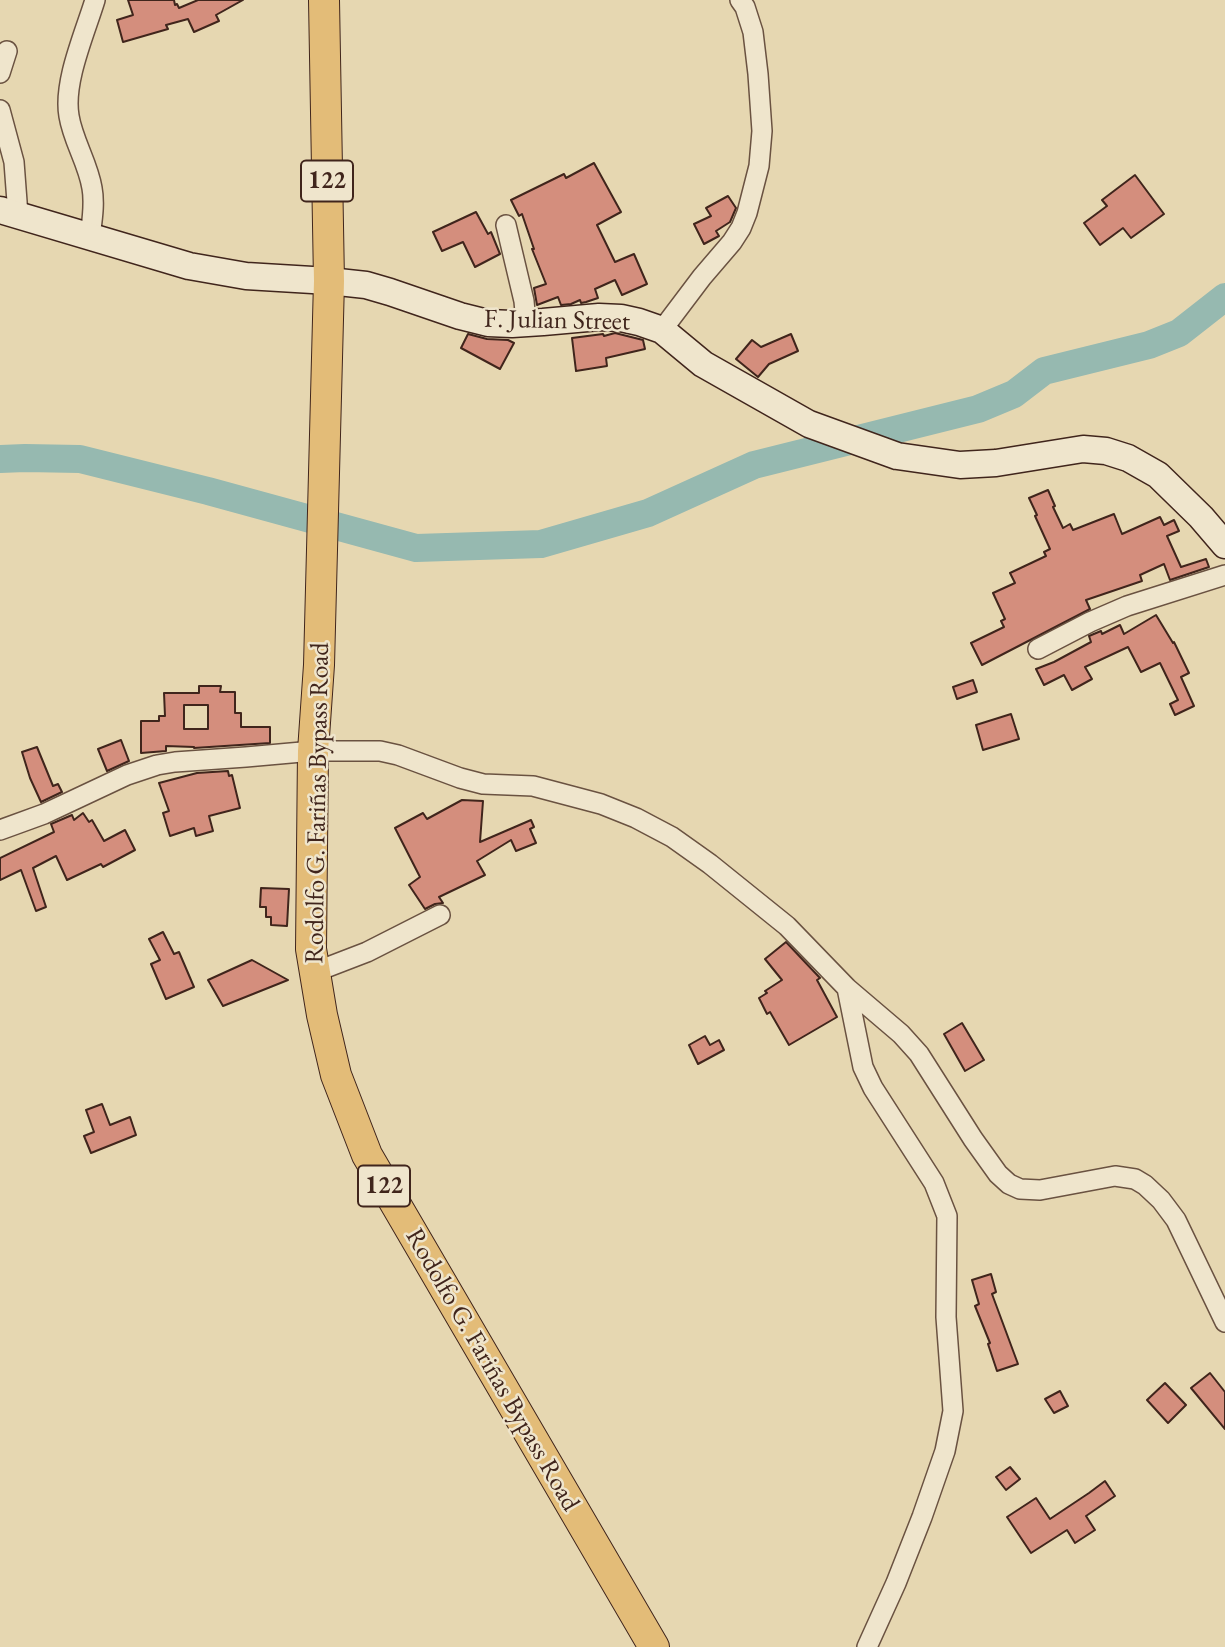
<!DOCTYPE html>
<meta charset="utf-8">
<style>
body{margin:0}
canvas{display:block;background:#e6d7b1}
</style>
<canvas width="1225" height="1647"></canvas>
<script>
const context = document.querySelector('canvas').getContext('2d');
context.lineJoin = 'round';
function trace(path, color, width, dash) { context.strokeStyle = color; context.lineWidth = width; context.lineCap = dash ? 'butt' : 'round'; context.setLineDash(dash || []); context.stroke(path); }
function paint(path, color) { context.fillStyle = color; context.fill(path, 'evenodd'); }
function label(font, color, halo, rows, align = 'center') {
  context.font = font + ' "EB Garamond",serif'; context.lineWidth = 5; context.setLineDash([]); context.textBaseline = 'middle'; context.strokeStyle = halo; context.fillStyle = color; for (const [text, x, y, turn = 0] of rows) {
    context.save(); context.translate(x, y); context.rotate((+turn || 0) * Math.PI / 180); context.textAlign = isNaN(turn) ? turn : align; if (halo) context.strokeText(text, 0, 0); context.fillText(text, 0, 0); context.restore();
  }
}
trace(new Path2D(`
 M0,459L25,458L80,459L208,491L416,548L541,544L648,513L754,465L978,409L1014,394L1044,371L1149,345L1179,333L1225,297`), '#96b9b0', 28);
const building = new Path2D(`
 M128,0H174L175,5L177,4L179,8L198,0H243L216,15L219,21L194,32L188,19L166,25L168,29L123,42L117,20L133,15Z
 M594,163L621,212L597,225L615,262L634,254L647,284L622,295L615,280L595,289L598,298L586,302L581,303L580,300L571,304L561,305L558,297L537,305L534,288L546,284L532,249H534L522,214L519,216L511,200L564,174L566,178Z
 M1135,175L1164,214L1131,238L1123,228L1100,245L1084,223L1107,206L1102,200Z
 M728,196L736,208L730,222L716,231L719,236L704,244L694,224L711,216L706,208Z
 M476,212L488,234L491,232L500,254L475,267L463,242L442,251L433,232Z
 M615,333L643,340L645,349L606,358L607,366L576,371L572,338L603,334L604,336Z
 M468,334L487,339L508,340L514,343L500,369L461,348Z
 M791,334L798,351L769,364L758,377L736,359L752,340L761,347Z
 M1048,490L1055,506L1053,507L1063,528L1070,524L1073,530L1114,514L1122,534L1160,517L1164,525L1174,520L1179,531L1167,536L1181,567L1206,559L1209,567L1170,580L1164,564L1140,575L1142,581L1086,600L1090,609L982,665L971,643L1004,627L1001,621L1005,619L993,593L1015,583L1010,573L1046,556L1044,552L1050,549L1035,516L1037,515L1029,498Z
 M1156,615L1173,643L1174,642L1189,673L1181,677L1194,706L1175,715L1170,704L1178,700L1160,663L1141,672L1128,647L1085,667L1092,679L1072,690L1064,675L1044,685L1036,669L1054,662L1091,642L1089,636L1101,631L1102,634L1120,625L1124,634Z
 M973,680L977,692L957,699L953,687Z
 M199,686H221L220,692H235V713H241V727H270V743L194,748V747L166,746V751L141,753V721H159V716H165L164,693H199ZM184,705H208V729H184Z
 M1011,714L1019,739L983,750L976,725Z
 M121,740L129,761L107,771L98,749Z
 M37,747L53,786L58,784L62,792L41,802L30,778L22,752Z
 M228,771L229,776L232,775L240,808L209,816L213,831L196,836L194,828L170,836L163,813L169,811L159,783L197,773Z
 M462,800L483,801L480,842L531,820L534,827L530,829L536,843L516,851L511,840L477,861L485,875L439,897L443,903L435,904L425,909L409,885L420,877L395,828L423,813L427,819Z
 M83,813L89,822L92,820L104,841L125,830L135,850L103,867L101,864L67,880L56,856L33,868L46,907L36,911L21,870L0,880V858L54,832L51,824L72,815L74,820Z
 M261,888L289,889L287,926L271,925V917H266V907H260Z
 M163,932L174,954L179,952L194,987L166,999L151,964L160,960L149,939Z
 M786,942L820,978L817,980L837,1017L789,1045L770,1012L767,1014L759,998L767,993L765,991L782,980L765,959Z
 M252,960L288,980L223,1006L208,980Z
 M962,1023L984,1060L965,1071L944,1034Z
 M705,1036L710,1045L719,1040L724,1050L698,1064L689,1045Z
 M102,1104L110,1125L130,1117L136,1135L91,1153L84,1136L94,1132L86,1110Z
 M991,1274L996,1292L992,1294L1018,1364L997,1371L988,1344L990,1343L975,1306L979,1304L972,1280Z
 M1210,1373L1225,1392V1429L1191,1388Z
 M1165,1383L1186,1405L1168,1423L1147,1400Z
 M1060,1391L1068,1406L1054,1413L1045,1399Z
 M1010,1467L1020,1479L1006,1490L996,1477Z
 M1105,1481L1115,1496L1086,1516L1095,1530L1075,1543L1067,1530L1031,1553L1007,1517L1036,1498L1050,1519L1089,1493Z`);
paint(building, '#d48e7d');
trace(building, '#40251c', 2);
const street = new Path2D(`
 M0,73L7,51
 M0,110L14,162L18,215
 M506,225L524,301L526,323
 M90,237C92,221 95,204 92,188C88,163 73,141 69,116C63,82 85,33 95,0
 M662,330L702,277L732,242L741,228L747,213L759,166L762,131L758,74L753,32L745,7L740,0
 M1038,649L1090,622L1127,606L1225,575
 M0,830L44,814L127,775L157,765L175,762L246,757L313,751H380L398,755L460,778L483,784L533,786L601,804L636,818L672,837L710,864L787,926L847,988L901,1034L919,1054L973,1139L998,1174L1009,1184L1020,1189L1040,1190L1115,1176L1135,1179L1145,1185L1161,1200L1176,1220L1225,1322
 M315,972L367,952L440,915
 M847,988L863,1067L873,1088L934,1183L947,1216L946,1317L953,1411L945,1451L922,1517L896,1583L867,1647`);
const secondary = new Path2D(`
 M0,210L189,266L246,276L329,281L366,285L390,292L460,316L488,323L512,324L543,322L599,317L621,318L639,322L662,330L703,364L809,424L897,456L960,465L996,463L1083,449L1106,451L1128,458L1158,475L1201,517L1225,545`);
const primary = new Path2D(`
 M324,0L329,281L319,665L313,751L311,949L322,1015L336,1075L367,1155L654,1647`);
trace(street, '#6a5241', 22);
trace(secondary, '#40251c', 29);
trace(primary, '#40251c', 32);
trace(street, '#efe5cc', 19);
trace(secondary, '#efe5cc', 26);
trace(primary, '#e3bc78', 30);
for (const [x, y, w] of [
 [327,181,52],
 [384,1186,52]
]) { const box = new Path2D(); box.roundRect(x - w / 2, y - 20.5, w, 41, 5); context.fillStyle = '#efe5cc'; context.fill(box); trace(box, '#40251c', 2); }
label('bold 24px', '#40251c', null, [
 ["122",327,181],
 ["122",384,1186]
]);
label('26px', '#40251c', '#efe5cc', [
 ["F. Julian Street",557,321,1],
 ["Rodolfo G. Fariñas Bypass Road",318,803,-89],
 ["Rodolfo G. Fariñas Bypass Road",492,1370,60]
]);
</script>
